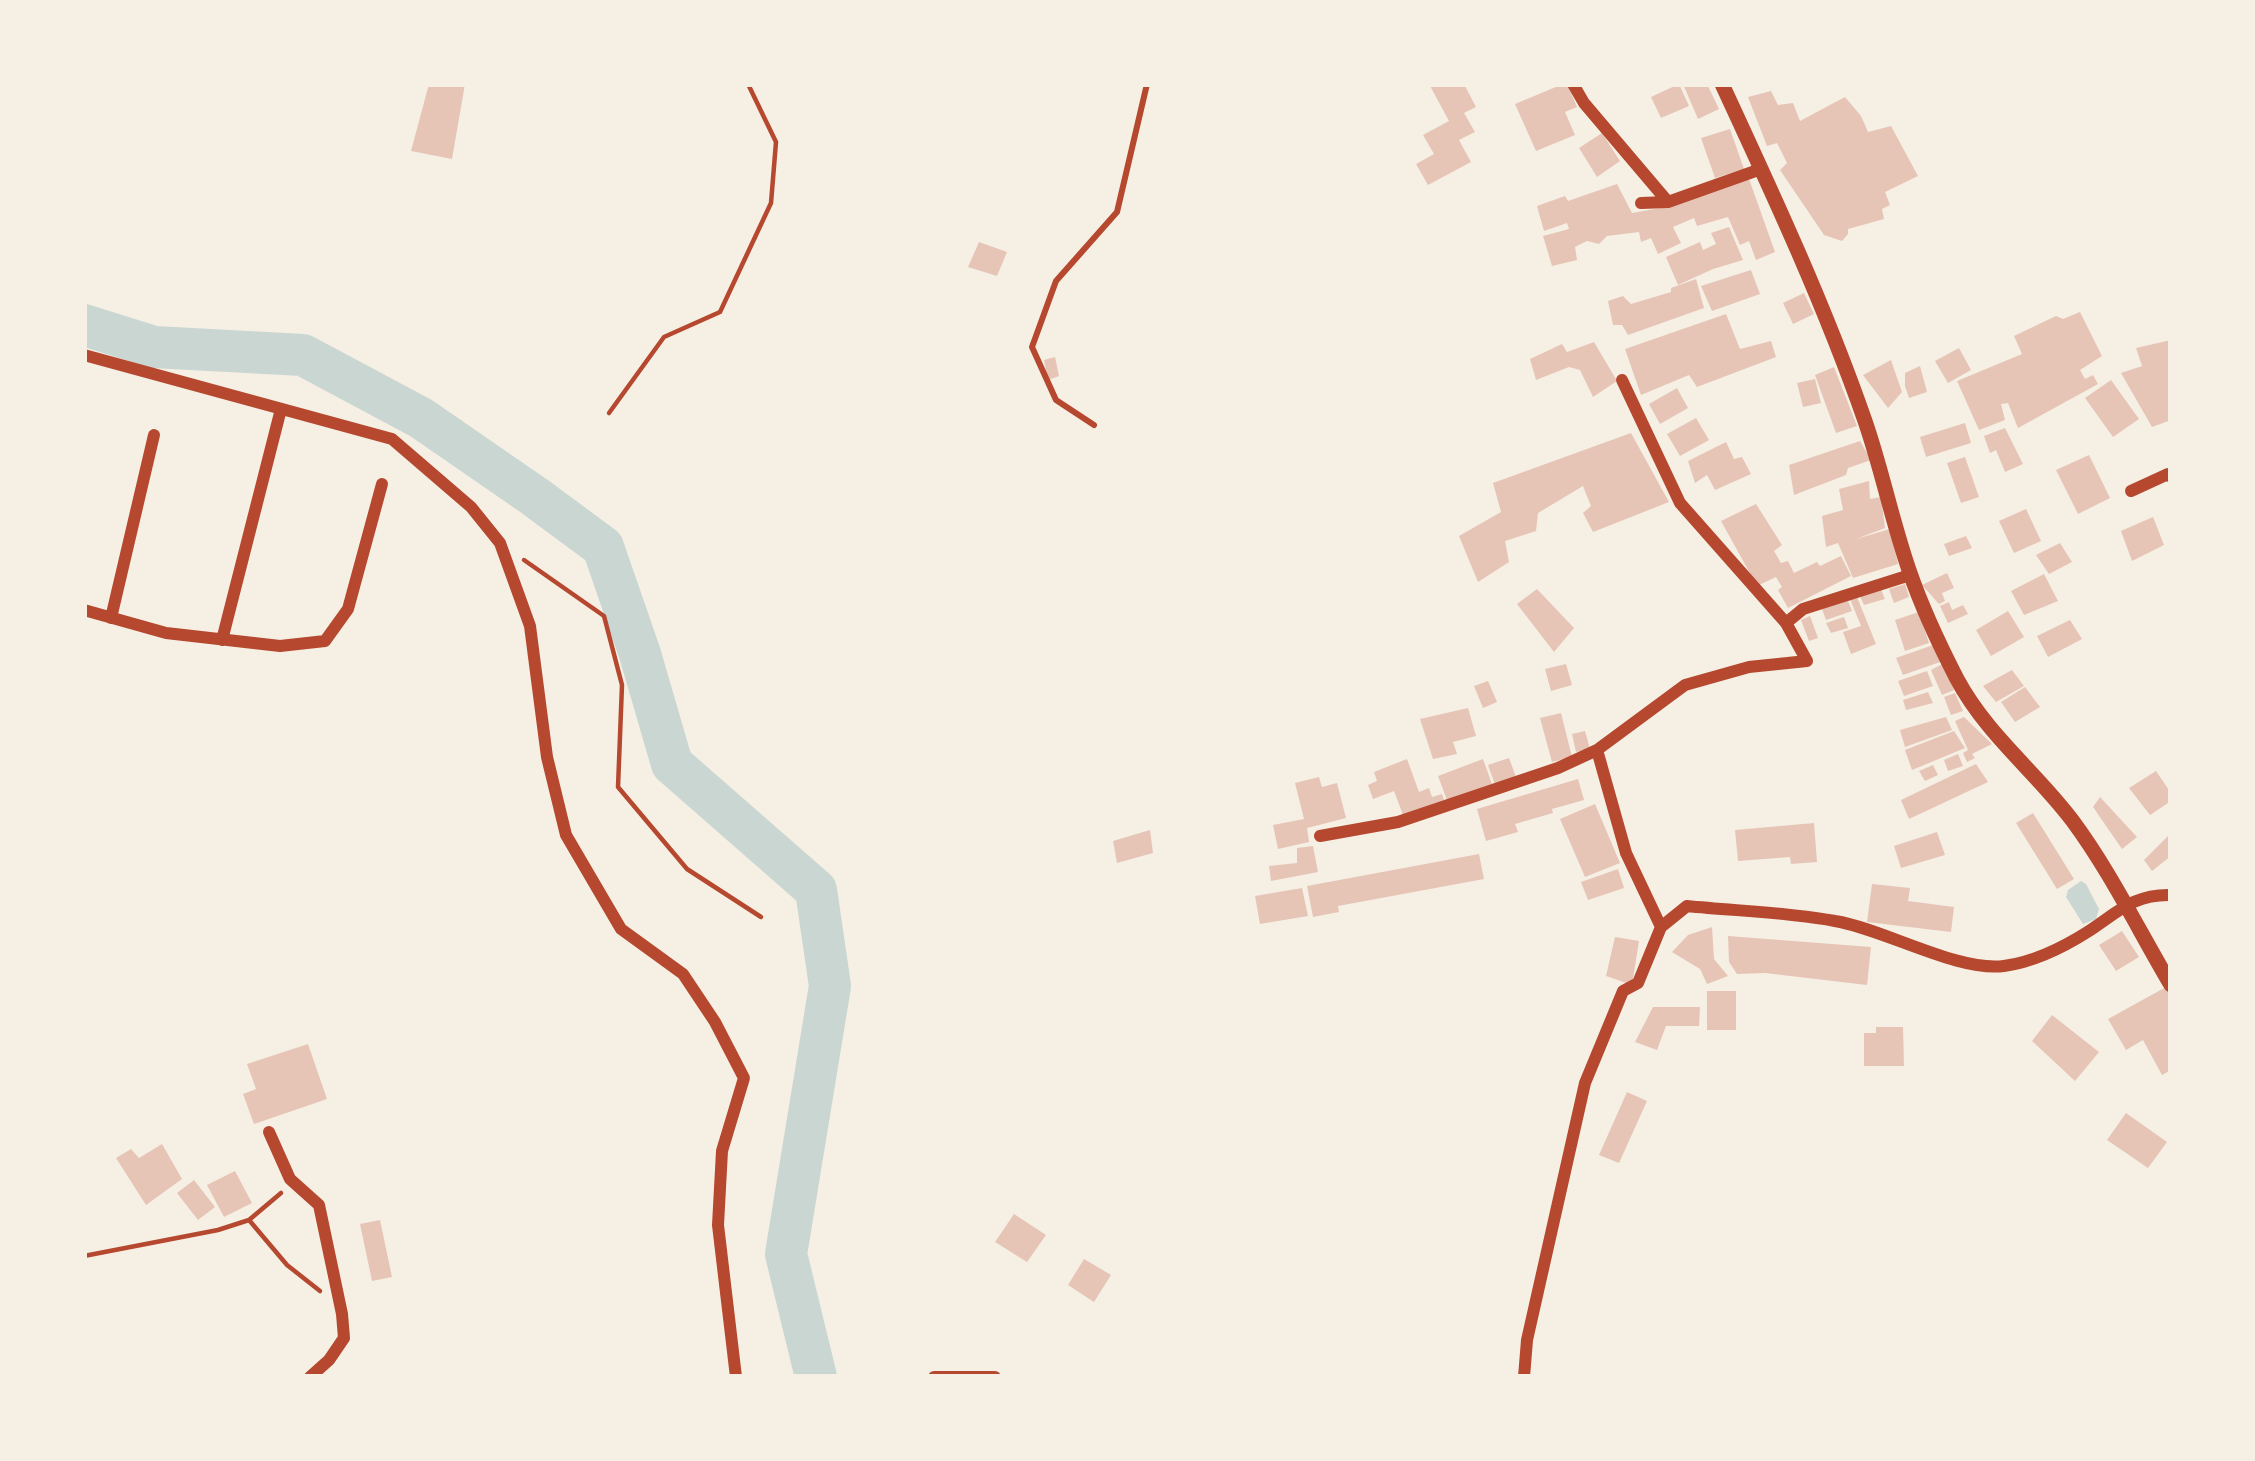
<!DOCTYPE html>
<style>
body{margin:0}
#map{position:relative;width:2255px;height:1461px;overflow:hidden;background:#f6efe4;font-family:"Exo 2",sans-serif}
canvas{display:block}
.frame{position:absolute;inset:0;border:87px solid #f6efe4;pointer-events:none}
</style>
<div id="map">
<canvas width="2255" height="1461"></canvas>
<div class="frame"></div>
</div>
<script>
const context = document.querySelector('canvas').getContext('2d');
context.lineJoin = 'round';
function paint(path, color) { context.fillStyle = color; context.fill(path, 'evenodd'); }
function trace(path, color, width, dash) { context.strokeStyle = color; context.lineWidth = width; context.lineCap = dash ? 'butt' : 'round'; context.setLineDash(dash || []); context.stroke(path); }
paint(new Path2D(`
 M2081,881L2086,884L2099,909L2096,919L2083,924L2066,897L2068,890Z`), '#c9d6d2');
trace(new Path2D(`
 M84,325L154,347L303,355L421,418L534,496L603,547L640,654L672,764L816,890L830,986L786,1254L816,1377`), '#c9d6d2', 42);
paint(new Path2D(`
 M429,84H465L452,159L411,151Z
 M1429,84H1464L1476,107L1464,113L1475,132L1459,140L1471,162L1428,185L1416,164L1434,154L1423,135L1449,121Z
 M1563,84H1567L1577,107L1565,112L1575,135L1536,151L1515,104Z
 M1679,84L1689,106L1661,118L1651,97Z
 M1683,84H1707L1719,109L1698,119Z
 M1771,91L1778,105L1793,103L1800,121L1845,97L1861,116L1868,132L1891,126L1918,176L1885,192L1890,205L1882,209L1884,219L1848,229V234L1842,241L1824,235L1780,170L1787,163L1777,143L1767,146L1748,97Z
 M1730,129L1744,169L1715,178L1701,138Z
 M1602,133L1620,161L1597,177L1579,148Z
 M1749,179L1775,252L1756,260L1749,241L1740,245L1728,217L1697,226L1694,218L1673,227L1681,243L1658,254L1651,238L1641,242L1639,232L1607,236L1599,244L1587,241L1575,247L1577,260L1552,266L1543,236L1569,229L1567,223L1544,231L1537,206L1565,196L1568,201L1617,184L1632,213L1666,207Z
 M1729,227L1743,260L1713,269L1678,285L1666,257L1700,242L1703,250L1716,244L1711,233Z
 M979,242L1007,252L997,276L968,267Z
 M1751,270L1760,294L1712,311L1701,286Z
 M1696,279L1704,308L1628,335L1622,325H1613L1608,301L1623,296L1631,304L1671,292V288Z
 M1804,293L1814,314L1793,324L1783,303Z
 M2080,312L2102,356L2080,370L2085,379L2093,375L2098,384L2018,428L2008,403L2001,404L2005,420L1979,430L1957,381L2022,354L2014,336L2056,316L2063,319Z
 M1726,314L1740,349L1771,341L1776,357L1697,387L1689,375L1641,395L1625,349Z
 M2171,340V420L2152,427L2121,373L2142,366L2136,348Z
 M1594,342L1617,381L1593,397L1580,370L1569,367L1536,380L1530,359L1562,344L1567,352Z
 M1959,348L1971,370L1948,383L1935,361Z
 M1055,357L1059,376L1048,380L1044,360Z
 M1891,360L1902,392L1888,408L1863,375Z
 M1920,366L1927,392L1909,398L1905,386V373Z
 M1834,367L1857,426L1836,433L1815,375Z
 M1815,379L1821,403L1803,407L1797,383Z
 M2111,380L2139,419L2113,437L2085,398Z
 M1677,388L1688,408L1660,424L1649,404Z
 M1696,418L1709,440L1680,456L1667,434Z
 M1965,423L1971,443L1926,457L1920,437Z
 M2005,428L2023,464L2005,472L1996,450L1990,453L1984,436Z
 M1631,433L1669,502L1593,532L1583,513L1591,506L1583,486L1538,513L1536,531L1505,541L1509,562L1478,582L1459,536L1501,512L1493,483Z
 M1860,441L1871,460L1848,468L1846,475L1794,495L1789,465Z
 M1726,442L1734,459L1742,457L1751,474L1715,490L1707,475L1695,483L1688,461Z
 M2089,455L2110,498L2078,514L2056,470Z
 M1965,457L1979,497L1961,503L1947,463Z
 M1869,481L1870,499L1881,497L1885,528L1856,539L1890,529L1898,564L1853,578L1838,543L1826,547L1822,516L1843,510L1839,489Z
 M1756,504L1782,545L1774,551L1781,563L1788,561L1794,573L1817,562L1820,566L1841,556L1851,576L1788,608L1778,590L1782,587L1776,577L1757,586L1721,521Z
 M2026,509L2041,541L2014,553L1999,521Z
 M2153,517L2164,545L2132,561L2121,531Z
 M1966,536L1972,548L1949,556L1944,544Z
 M2060,543L2072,562L2049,574L2036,555Z
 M1947,573L1954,588L1942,593L1945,601L1939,604L1922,585Z
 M2044,574L2058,601L2024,615L2011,591Z
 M1905,584L1909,597L1894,603L1889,589Z
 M1880,587L1885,599L1864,605L1859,594Z
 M1537,589L1574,628L1554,652L1517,604Z
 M1857,597L1876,644L1851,654L1843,632L1861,626L1850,599Z
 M1848,601L1852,611L1826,620L1822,609Z
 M1949,602L1952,610L1963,605L1968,614L1948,623L1940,606Z
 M2008,611L2024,637L1991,656L1976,630Z
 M1919,612L1929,643L1905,651L1895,620Z
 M1810,616L1818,638L1809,641L1801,620Z
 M1844,617L1848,628L1831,633L1826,623Z
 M2070,620L2082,639L2048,657L2037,636Z
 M1936,644L1943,661L1903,675L1896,658Z
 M1944,663L1954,690L1942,695L1931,670Z
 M1566,664L1572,685L1551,691L1545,669Z
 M2012,670L2024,686L1996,702L1983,686Z
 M1927,671L1933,686L1904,696L1898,681Z
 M1488,681L1497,702L1483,708L1474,686Z
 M2025,687L2040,707L2015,722L2001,702Z
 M1928,692L1933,703L1906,710L1903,700Z
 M1955,693L1963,711L1951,715L1944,697Z
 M1468,708L1476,736L1453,742L1457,754L1433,759L1420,719Z
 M1561,713L1572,757L1552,762L1540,718Z
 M1946,717L1952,730L1905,747L1900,730Z
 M1964,717L1992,744L1972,754L1975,758L1967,762L1963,753L1968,750L1955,721Z
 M1585,731L1590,749L1576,752L1572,734Z
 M1954,731L1965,748L1912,770L1905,750Z
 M1958,754L1963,766L1948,771L1944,760Z
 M1509,758L1516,777L1495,785L1488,765Z
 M1407,759L1419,792L1429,788L1432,797L1442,794L1444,800L1403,815L1394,791L1373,799L1368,785L1377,781L1374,772Z
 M1483,759L1492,784L1447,800L1438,776Z
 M1976,764L1988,782L1909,819L1901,800Z
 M1933,765L1938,775L1925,781L1919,771Z
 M2156,771L2171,793V801L2150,815L2129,788Z
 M1319,777L1322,787L1337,783L1346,818L1307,828L1309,842L1278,849L1273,825L1304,819L1295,783Z
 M1578,779L1584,800L1552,809L1553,813L1515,824L1518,832L1486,841L1477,809Z
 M2100,797L2137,837L2122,849L2093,807Z
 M1595,804L1620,863L1585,877L1560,819Z
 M2033,813L2074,879L2057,889L2016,823Z
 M1814,823L1817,862L1791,864L1790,857L1738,861L1735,830Z
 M1150,830L1153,853L1117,863L1113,841Z
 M1937,832L1945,855L1901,868L1894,846Z
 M2171,833V856L2152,871L2144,860Z
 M1313,846L1318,872L1271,881L1269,866L1297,863V848Z
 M1479,854L1484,879L1338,906L1339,912L1313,917L1307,886Z
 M1618,869L1624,888L1588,900L1581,882Z
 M1872,884L1910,888L1908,901L1954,907L1951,932L1867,922Z
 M1302,888L1308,916L1260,924L1255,896Z
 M1712,927L1714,959L1728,976L1707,984L1700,969L1672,952L1688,935Z
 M2122,931L2139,957L2116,971L2099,945Z
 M1728,936L1871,947L1867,985L1765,973L1737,974L1729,962Z
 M1615,937L1639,941L1632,985L1606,976Z
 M2166,987L2171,996V1070L2162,1075L2143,1040L2126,1050L2108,1019Z
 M1707,991H1736V1030H1707Z
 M1653,1007H1700L1699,1026H1666L1657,1050L1635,1042Z
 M2052,1015L2099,1052L2075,1081L2032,1041Z
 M1876,1027H1903L1904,1066H1864V1033H1876Z
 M308,1044L327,1099L254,1124L243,1094L256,1089L247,1064Z
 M1627,1092L1647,1101L1619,1163L1599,1155Z
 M2126,1113L2167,1142L2148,1168L2107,1140Z
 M162,1144L182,1179L146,1205L116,1158L131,1149L139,1158Z
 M235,1171L252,1203L224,1217L207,1185Z
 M194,1180L215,1207L198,1220L177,1193Z
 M1014,1214L1046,1235L1027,1262L995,1242Z
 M380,1220L392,1277L372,1281L360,1224Z
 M1084,1259L1111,1275L1094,1302L1068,1285Z`), '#e6c5b7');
trace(new Path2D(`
 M609,413L664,337L720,312L771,203L776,142L748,84
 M524,560L604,616L622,685L618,787L687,869L761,917
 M249,1220L281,1193
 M84,1256L218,1230L249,1220L287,1265L320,1291`), '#b5482f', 4.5);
trace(new Path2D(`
 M1094,425L1056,400L1032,347L1056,281L1117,212L1147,84`), '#b5482f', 6);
trace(new Path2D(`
 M1573,84L1584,103L1668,202
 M1641,203L1668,202L1761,169
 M84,355L392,439L471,507L500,543L530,626L547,757L566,835L621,929L683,974L715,1022L744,1078L722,1151L718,1225L736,1377
 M2131,491L2168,474L2171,477
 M84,610L166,633L280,646L325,641L348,609L382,484
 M111,618L154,435
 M1786,623L1803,609L1910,575
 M222,640L281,409
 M1597,750L1626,853L1661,927
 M1320,836L1398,822L1558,768L1597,750L1685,685L1749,667L1807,661L1786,623L1680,503L1622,380
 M269,1132L290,1179L319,1205L342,1314L344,1338L329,1360L310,1377
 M934,1377H995
 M1524,1377L1527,1340L1585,1083L1623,991L1638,983L1661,927L1687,906C1736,911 1787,912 1835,921C1884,929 1957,972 2004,966C2034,962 2064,947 2089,931C2118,912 2134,894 2171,895`), '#b5482f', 12);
trace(new Path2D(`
 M1722,84C1773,194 1825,306 1865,421C1882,470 1892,521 1909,570C1922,608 1939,644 1957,679C1987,735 2035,771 2072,820C2110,871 2139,931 2171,985`), '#b5482f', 15);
</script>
